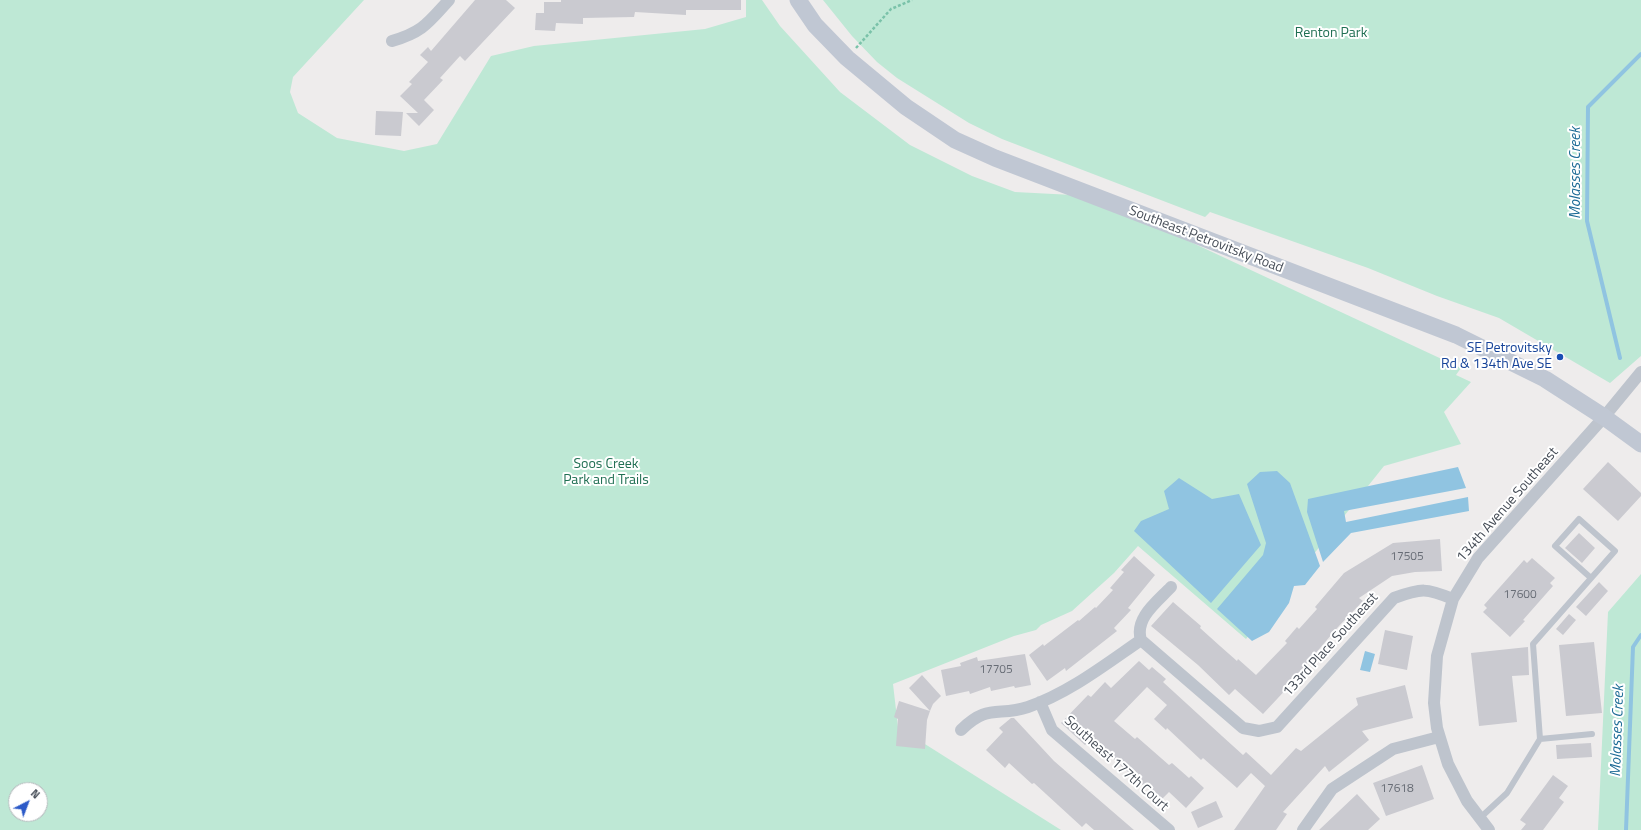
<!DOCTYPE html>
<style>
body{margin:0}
#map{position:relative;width:1641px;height:830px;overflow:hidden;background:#eeecec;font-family:"Titillium Web",sans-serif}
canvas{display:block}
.north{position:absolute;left:8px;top:782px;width:40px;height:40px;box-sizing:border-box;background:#fff;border:1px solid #b5b8bc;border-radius:50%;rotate:42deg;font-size:11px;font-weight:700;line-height:16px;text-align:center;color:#464d57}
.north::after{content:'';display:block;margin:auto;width:14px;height:18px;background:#2c5ac8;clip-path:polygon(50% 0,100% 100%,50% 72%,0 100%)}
</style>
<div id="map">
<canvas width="1641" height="830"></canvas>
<div class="north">N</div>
</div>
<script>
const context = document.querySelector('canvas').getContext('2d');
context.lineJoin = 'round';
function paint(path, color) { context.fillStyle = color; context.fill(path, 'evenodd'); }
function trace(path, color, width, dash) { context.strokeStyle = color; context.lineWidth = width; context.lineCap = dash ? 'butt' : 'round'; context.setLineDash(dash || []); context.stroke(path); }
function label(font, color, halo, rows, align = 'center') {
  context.font = font + ' "Titillium Web",sans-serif'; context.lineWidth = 4; context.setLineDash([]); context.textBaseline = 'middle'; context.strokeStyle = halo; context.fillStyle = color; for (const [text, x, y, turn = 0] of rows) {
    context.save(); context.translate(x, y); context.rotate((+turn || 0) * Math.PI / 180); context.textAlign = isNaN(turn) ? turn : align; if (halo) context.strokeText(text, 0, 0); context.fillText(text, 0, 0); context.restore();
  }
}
paint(new Path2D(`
 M0,0H364L293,77L290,92L298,113L337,138L404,151L437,144L491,56L534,46L705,29L746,17V0H762L780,26L840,92L910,145L972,176L1015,192L1092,196L1461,368L1456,375L1471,382L1444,412L1461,444L1384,466L1246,639L1138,546L1114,573L1072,611L1041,625L1036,630L1014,636L893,684L898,727L1061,830H0ZM16,790H40V814H16Z
 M823,0H1641V356L1610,383L1499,318L1437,296L1368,268L1210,212L1205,217L1002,139L969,123L897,78L877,62L852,36Z
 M1641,574V830H1598L1608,612Z`), '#bee8d5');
paint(new Path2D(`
 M1458,467L1466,488L1344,511L1346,522L1468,497L1469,511L1351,533L1323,562L1307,512L1308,499Z
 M1277,471L1290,483L1320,566L1305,585L1294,586L1289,603L1269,632L1252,641L1217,609L1263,555L1266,543L1247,484L1260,472Z
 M1179,478L1212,499L1239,494L1261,545L1211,603L1134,531L1141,521L1169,509L1164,491Z
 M1365,651L1375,654L1370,672L1360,670Z`), '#90c4e1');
trace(new Path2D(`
 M1620,358L1587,221L1588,107L1641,54
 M1626,830L1633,647L1641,635`), '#90c4e1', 4);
paint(new Path2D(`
 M475,0H506L515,8L465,61L460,56L440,78L443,80L424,100L434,110L419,126L406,113H418L400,96L412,84L409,82L428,62L420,55L428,47L431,51Z
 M561,0H741V10H686V15L635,12L634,17L583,18V24L556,23L555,31L535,30L536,13H544V2H561Z
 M376,111L403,112L401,136L375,135Z
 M1608,462L1641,493V496L1618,521L1583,489Z
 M1579,533L1595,548L1582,563L1565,548Z
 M1440,539L1442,571L1415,572L1392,576L1359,598L1363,601L1338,627L1291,682L1292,683L1263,714L1235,689L1229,695L1198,665L1151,626L1173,602L1201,626L1200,628L1220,646L1237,661L1238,659L1256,675L1287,643L1285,641L1297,627L1299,629L1317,609L1315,607L1344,573L1393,543Z
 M1134,556L1155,575L1128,608L1131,610L1114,628L1117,631L1066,671L1065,668L1047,681L1029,655L1043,644L1044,646L1078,620L1079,621L1095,607L1096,608L1113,590L1110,588L1124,572L1121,570Z
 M1532,558L1555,578L1550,583L1553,586L1523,620L1525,621L1510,637L1483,612L1487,608L1484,605L1524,560L1527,563Z
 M1599,582L1608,591L1586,616L1576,607Z
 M1569,614L1576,620L1563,635L1556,629Z
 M1385,630L1413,636L1407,670L1378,664Z
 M1594,642L1602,713L1566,716L1559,645Z
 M1528,647L1529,675L1512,676L1517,722L1479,726L1471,653Z
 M1025,654L1031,685L1015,688L1014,686L991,691L990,687L970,694L969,691L946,696L941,670L961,666L960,663L977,657L978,661Z
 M1139,661L1149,670L1152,667L1166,679L1163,682L1222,736L1243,755L1246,752L1271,775L1296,748L1301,751L1358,705L1356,698L1405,685L1413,718L1362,731L1369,740L1329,772L1325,766L1283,812L1287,814L1276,830H1234L1265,786L1251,773L1237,788L1203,758L1201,760L1167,728L1166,730L1154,719L1167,705L1147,687L1114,721L1135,739L1137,737L1169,765L1172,763L1189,778L1191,776L1204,788L1186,808L1169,792L1162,799L1147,785L1145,787L1091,739L1085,745L1061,723L1088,695L1091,697L1105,682L1111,688Z
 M922,675L941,696L933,704L930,711L909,688Z
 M899,701L930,711L927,720L925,749L896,746L898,719L894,717Z
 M1011,718H1014L1054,761L1134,830H1094L1086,823L1082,827L1034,783L1032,784L1009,763L1005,768L986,750L1003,732L999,728Z
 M1591,743L1592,757L1557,759L1556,745Z
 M1422,765L1434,799L1386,816L1373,783Z
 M1553,775L1568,786L1559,798L1564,802L1543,830H1521L1526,824L1520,820Z
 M1357,794L1380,819L1368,830H1319Z
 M1216,801L1223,817L1198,828L1191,812Z`), '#cacad0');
trace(new Path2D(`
 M856,48L891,9L912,0`), '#7ac2a9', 2.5, [3, 2]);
trace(new Path2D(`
 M1540,739L1592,734
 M1480,818L1507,793L1540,739L1533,644L1615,551L1579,519L1555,546L1591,578`), '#bec4cd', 6);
trace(new Path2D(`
 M392,41C423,32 428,23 449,0
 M1141,640L1243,728L1259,731L1277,727L1394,598C1422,588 1426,588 1453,599
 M1141,640C1134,618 1158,601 1171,587
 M1040,702L1052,730L1169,830
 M961,730C988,703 998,717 1028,707C1069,693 1106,664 1141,640
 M1303,830L1332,789L1393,749L1439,737
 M1489,830L1467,801L1448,764L1437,728L1434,703L1437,656L1453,599L1478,558L1604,417L1641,372`), '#bec4cd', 12);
trace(new Path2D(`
 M798,0L815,25L847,58L906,107L955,140L995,158L1456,335L1545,379L1604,417L1641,444`), '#c0c7d3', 17);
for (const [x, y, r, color] of [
 [1560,357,4,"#1a4fb4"]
]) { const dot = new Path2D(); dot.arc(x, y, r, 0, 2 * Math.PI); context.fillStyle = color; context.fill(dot); trace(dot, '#fff', 1.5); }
label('12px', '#676c75', null, [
 ["17505",1407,557],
 ["17600",1520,595],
 ["17705",996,670],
 ["17618",1397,789]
]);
label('14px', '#206f53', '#fff', [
 ["Renton Park",1331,34],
 ["Soos Creek",606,465],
 ["Park and Trails",606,481]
]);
label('14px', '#464d57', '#fff', [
 ["Southeast Petrovitsky Road",1206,240,21],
 ["134th Avenue Southeast",1508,505,-49],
 ["133rd Place Southeast",1331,645,-48],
 ["Southeast 177th Court",1116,764,42]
]);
label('14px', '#164399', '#fff', [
 ["SE Petrovitsky",1552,349],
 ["Rd & 134th Ave SE",1552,365]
], 'right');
label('italic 15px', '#1b6a95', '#fff', [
 ["Molasses Creek",1576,173,-90],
 ["Molasses Creek",1618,731,-88]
]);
</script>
